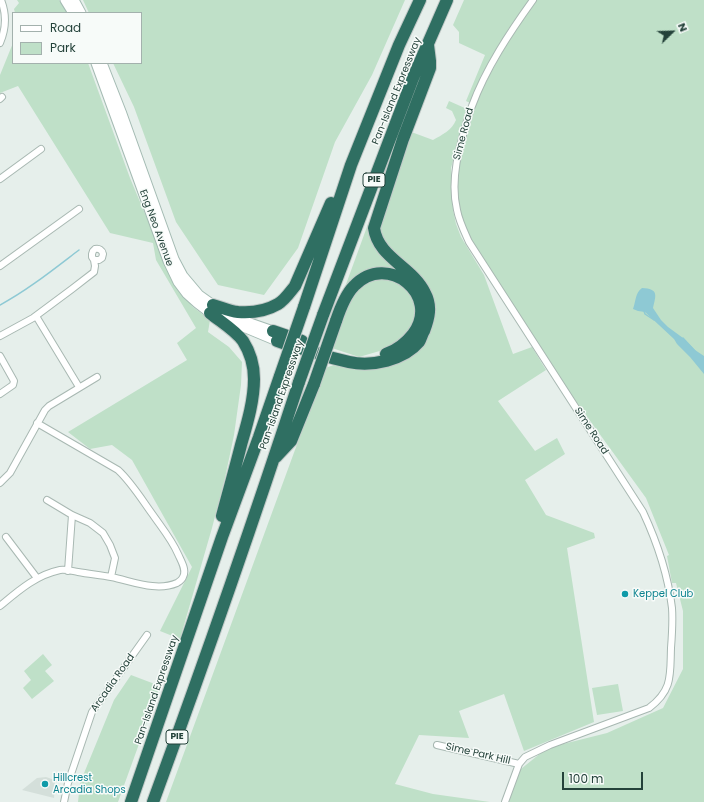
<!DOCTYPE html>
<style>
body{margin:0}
#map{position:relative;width:704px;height:802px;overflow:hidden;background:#e6efeb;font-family:Poppins,sans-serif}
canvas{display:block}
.legend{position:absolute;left:12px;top:12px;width:130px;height:52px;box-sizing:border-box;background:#f7fbf9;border:1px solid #a3b1ad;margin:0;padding:5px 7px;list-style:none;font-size:12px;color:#24423a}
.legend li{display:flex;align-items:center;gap:8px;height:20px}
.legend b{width:20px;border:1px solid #a3b1ad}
.north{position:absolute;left:652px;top:12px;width:40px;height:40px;-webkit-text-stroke:3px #f7fbf9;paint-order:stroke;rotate:67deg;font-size:11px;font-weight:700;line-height:16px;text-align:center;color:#24423a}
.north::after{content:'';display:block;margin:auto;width:14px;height:18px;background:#24423a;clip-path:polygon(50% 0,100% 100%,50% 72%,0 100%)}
.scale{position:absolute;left:562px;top:772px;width:81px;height:18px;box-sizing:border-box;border:2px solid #24423a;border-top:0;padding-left:5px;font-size:12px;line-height:14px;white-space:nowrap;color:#24423a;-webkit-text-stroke:3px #f7fbf9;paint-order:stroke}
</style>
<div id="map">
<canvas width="704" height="802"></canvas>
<ul class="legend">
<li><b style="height:5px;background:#fff"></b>Road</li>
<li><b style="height:11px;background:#bfe0c8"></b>Park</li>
</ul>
<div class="north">N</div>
<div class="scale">100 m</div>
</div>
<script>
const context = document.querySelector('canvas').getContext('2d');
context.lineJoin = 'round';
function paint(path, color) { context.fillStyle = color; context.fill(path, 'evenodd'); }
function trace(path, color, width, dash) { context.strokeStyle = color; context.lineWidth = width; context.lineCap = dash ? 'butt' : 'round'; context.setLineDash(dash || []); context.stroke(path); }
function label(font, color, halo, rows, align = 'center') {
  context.font = font + ' Poppins,sans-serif'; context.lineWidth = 3; context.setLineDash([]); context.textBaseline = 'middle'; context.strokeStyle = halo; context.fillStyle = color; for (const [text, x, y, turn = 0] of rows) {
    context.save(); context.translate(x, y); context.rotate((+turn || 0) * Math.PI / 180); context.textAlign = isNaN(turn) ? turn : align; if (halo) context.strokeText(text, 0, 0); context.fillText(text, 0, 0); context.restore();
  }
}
paint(new Path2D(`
 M46,777L55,780L54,798L22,790L37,778Z`), '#d4dfda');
paint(new Path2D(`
 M17,0H59L65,8L67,13H15L14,9L19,3Z
 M83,0H405L372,75L335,142L298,248L264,295L218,285L176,222L134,107L113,63H141V13H89Z
 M464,0H704V802H509L516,773L547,748L607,733L663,708L683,669V611L676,583H672L667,556L669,555L646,498L546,360L466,234L459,210L457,183L458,169L462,146L474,107L488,78L513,33L509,28L481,76L470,103L466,101L485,55L459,43V32L453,25Z
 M13,43V63H88L130,178L174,283L193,307L210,320L208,332L229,347L242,362L241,385L234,435L225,478L212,528L180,639L160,631L192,567L132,460L112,445L90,449L68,432L187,360L177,343L196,328L156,260L153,243L110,233L18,86L0,93V75Z
 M449,101L467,109L451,168L453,210L456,224L461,237L484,275L513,354L532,347L546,370L498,401L535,451L557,438L565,454L525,480L546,515L594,533L595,538L567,548L594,722L524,751L504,694L459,711L469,738L419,735L395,784L433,794L490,802H166L325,368L343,362L400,357L427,305L373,239L406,130L433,140C442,135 452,130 456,120L452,111L446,108Z
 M368,224L370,234L407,276L386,271L341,298Z
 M380,278L399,281L413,295L418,317L407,335L390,348L359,357L332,348L347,303L364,282Z
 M43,654L52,665L45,671L54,681L32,699L23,688L31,680L24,671Z
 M131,675L160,686L118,802H78L80,783L114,700Z
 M618,684L623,711L597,715L592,688Z`), '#bfe0c8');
paint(new Path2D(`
 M642,288C659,289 656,295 653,308L661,320L668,327L683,338L695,350L704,356V374L690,357L677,344L674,339L645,312L638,311L633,309C636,301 635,293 642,288Z`), '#8ec9d4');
trace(new Path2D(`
 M0,305C28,290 54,269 79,250
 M644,311L645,314L654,320
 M683,338L695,351`), '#8ec9d4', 1.5);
const minor = new Path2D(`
 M0,43C6,29 7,15 1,0
 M0,99L2,97
 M0,179L41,149
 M0,266L79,209
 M36,316L79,387
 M0,336L33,318L72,289L94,272L95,266L94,260L92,257V254L93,251L95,249C99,248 102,250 103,254L102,258L99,260H94
 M0,356L14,381L13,385L0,394
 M0,483L10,473L45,410L49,406L97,377
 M47,500L72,515L90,523L103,533L110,545L115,558L111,577
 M6,537L37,578
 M68,571L72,515
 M0,606C18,591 36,575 60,570C65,569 72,571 78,572C89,574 100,575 111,577C132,581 156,592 177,583C180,581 182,580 183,577C187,570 181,561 178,554C172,540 162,528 153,515C142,500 132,483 118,470L37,423
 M437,745L519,764
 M64,802L68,783L92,712L147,635
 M505,802L519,764L525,757L550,745L649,708C673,690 670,675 671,648C672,635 673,622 672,608C668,575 657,542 643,512L469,242C464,231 459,221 457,210C451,185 456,159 463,135C466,125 468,115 472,106C486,68 510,32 533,0`);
const secondary = new Path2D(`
 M65,0L73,13
 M74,0L81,13
 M96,63L168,261L178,282L187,294L197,303L210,313L277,341V337L273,331L250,323L226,312L213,305L199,295L183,276L174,259L122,114L102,63`);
const motorway = new Path2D(`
 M213,305C221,307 229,311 238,312C251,313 266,311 278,304C285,300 290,292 295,286L331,203
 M304,307L351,165L399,45L420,0
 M210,313C221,322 235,330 243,341C250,352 254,366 254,379C254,401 247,424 241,445C235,469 228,493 222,516
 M323,315L413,78L447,0
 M336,321C340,309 345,295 354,286C387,251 442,295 413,334C406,343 397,350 386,354
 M273,331L302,341
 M277,341C290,346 304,349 317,353C328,357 339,360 349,362C372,367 404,360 419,342C421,339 422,334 424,331C429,318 432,306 425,293C413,267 378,258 374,228L403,139L430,68V61L428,45
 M276,457L291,441L314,384
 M131,802L222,537L259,437L280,376
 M153,802C204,663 253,523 299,382`);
trace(minor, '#a8b8b2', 8);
trace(secondary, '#a4bbb3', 11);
trace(motorway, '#c2cac8', 14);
trace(minor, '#fff', 6);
trace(secondary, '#fff', 9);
trace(motorway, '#2f6f62', 12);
const motorwayBridge = new Path2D(`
 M280,376L304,307
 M299,382L323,315
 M314,384L336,321`);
trace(motorwayBridge, '#c2cac8', 14, []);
trace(motorwayBridge, '#2f6f62', 12);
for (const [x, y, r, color] of [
 [625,594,4,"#0f9aa8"],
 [45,784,4,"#0f9aa8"]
]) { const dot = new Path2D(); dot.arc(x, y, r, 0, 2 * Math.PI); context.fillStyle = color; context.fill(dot); trace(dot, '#f7fbf9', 1.5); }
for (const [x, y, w] of [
 [374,180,22],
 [177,737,22]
]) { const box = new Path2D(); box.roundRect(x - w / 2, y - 7, w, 14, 3); context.fillStyle = '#f7fbf9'; context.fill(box); trace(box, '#24423a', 1); }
label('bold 9px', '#24423a', null, [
 ["PIE",374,180],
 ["PIE",177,737]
]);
label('10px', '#24423a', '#f7fbf9', [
 ["Pan-Island Expressway",397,91,-68],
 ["Sime Road",464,134,-75],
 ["Eng Neo Avenue",156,228,70],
 ["Pan-Island Expressway",282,395,-71],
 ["Sime Road",591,431,57],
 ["Arcadia Road",113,683,-55],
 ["Pan-Island Expressway",157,690,-71],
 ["Sime Park Hill",478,754,13]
]);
label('10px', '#0d838f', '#f7fbf9', [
 ["Keppel Club",633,594],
 ["Hillcrest",53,778],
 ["Arcadia Shops",53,790]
], 'left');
</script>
